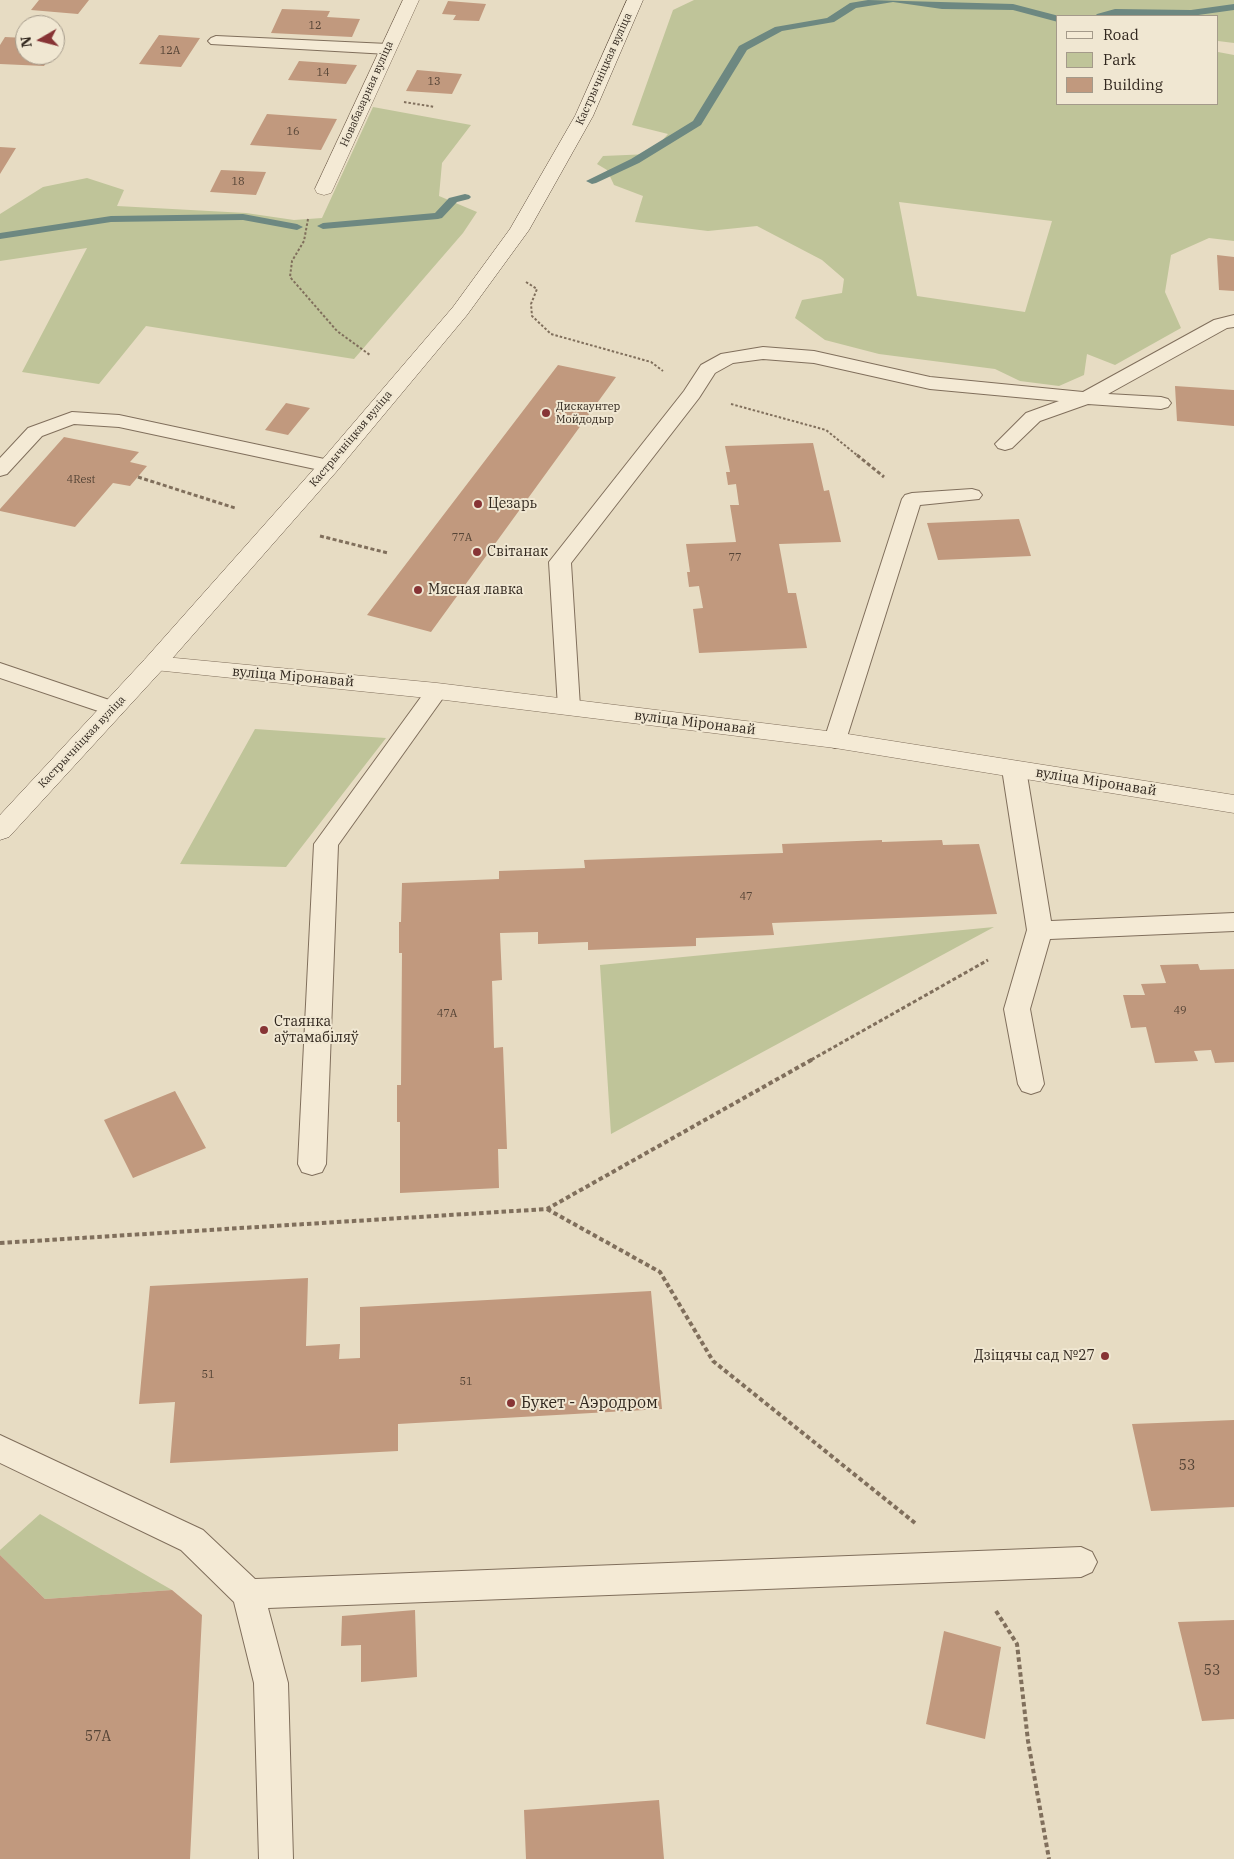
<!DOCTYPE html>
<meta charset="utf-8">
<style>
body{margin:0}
#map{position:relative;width:1234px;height:1859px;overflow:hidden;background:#e7dcc3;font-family:"IBM Plex Serif",serif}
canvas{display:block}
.legend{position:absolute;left:1056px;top:15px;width:162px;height:90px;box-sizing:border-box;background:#f0e7d2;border:1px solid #a49a8a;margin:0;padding:6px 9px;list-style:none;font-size:15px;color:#31271e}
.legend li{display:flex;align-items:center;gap:10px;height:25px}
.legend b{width:25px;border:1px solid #a49a8a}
.north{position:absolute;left:15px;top:15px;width:50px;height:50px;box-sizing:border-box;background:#f0e7d2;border:1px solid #a49a8a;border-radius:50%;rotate:262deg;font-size:14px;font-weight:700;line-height:20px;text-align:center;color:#31271e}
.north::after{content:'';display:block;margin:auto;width:18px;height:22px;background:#873435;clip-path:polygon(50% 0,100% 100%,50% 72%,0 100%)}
</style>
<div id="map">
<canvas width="1234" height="1859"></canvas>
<ul class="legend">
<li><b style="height:6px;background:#f4ead5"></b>Road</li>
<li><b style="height:14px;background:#bfc499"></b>Park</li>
<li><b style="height:14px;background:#c1997e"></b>Building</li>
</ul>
<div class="north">N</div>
</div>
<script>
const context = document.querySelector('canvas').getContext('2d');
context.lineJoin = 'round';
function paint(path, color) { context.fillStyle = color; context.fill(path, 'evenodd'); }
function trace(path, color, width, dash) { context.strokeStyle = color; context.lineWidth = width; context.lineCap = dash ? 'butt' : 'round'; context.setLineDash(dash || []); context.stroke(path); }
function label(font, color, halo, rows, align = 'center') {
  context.font = font + ' "IBM Plex Serif",serif'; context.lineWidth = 4; context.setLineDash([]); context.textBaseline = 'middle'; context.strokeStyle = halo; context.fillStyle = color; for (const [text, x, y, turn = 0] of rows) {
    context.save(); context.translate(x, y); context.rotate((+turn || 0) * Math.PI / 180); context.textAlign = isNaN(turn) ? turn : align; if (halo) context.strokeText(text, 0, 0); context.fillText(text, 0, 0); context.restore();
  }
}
paint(new Path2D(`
 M694,0H1234V43L1218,41V16H1058V104H1218V52L1234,55V241L1209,238L1171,255L1165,292L1181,328L1115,365L1087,354L1084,375L1059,386L1020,381L995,369L879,354L825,340L795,318L802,300L842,293L844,279L822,260L757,226L708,231L635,222L643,196L614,185L607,170L597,164L603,156L650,154L668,134L632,125L673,10ZM899,202L1052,221L1025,312L917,296Z
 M373,107L471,125L442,163L439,196L477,212L463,233L354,359L146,326L99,384L22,372L87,248L0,261V214L43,187L87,178L124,190L117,206L246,213L294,220L322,218Z
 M255,729L386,738L286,867L180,864Z
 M994,927L611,1134L600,965Z
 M40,1514L172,1590L45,1599L0,1555V1550Z`), '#bfc499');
paint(new Path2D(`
 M868,0L1013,4L1059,16L1058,22L1013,10L942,9L893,2L856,8L834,22L782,31L747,50L701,125L639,163L596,183L592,184L586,181L631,159L693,121L739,46L775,27L827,18L850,3Z
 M1234,4V10L1191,16H1095L1097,14L1115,9L1191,10Z
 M465,194L469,195L471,197L469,199L457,202L442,218L438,219L323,229L317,226L323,223L435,213L449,198Z
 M243,214L297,224L303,227L297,230L243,220L111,222L0,239V233L111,216Z`), '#6d8881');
paint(new Path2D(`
 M39,0H89L78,14L31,10Z
 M448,1L486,4L479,21L453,20L456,15L442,14Z
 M282,9L330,11L327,17L360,19L352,37L271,33Z
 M159,35L200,38L181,67L139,64Z
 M5,37L25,38V55H51L44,66L0,64V45Z
 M299,61L357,65L346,84L288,80Z
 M417,70L462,74L452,94L406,91Z
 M267,114L337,119L321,150L250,145Z
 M0,147L16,148L0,174Z
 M221,170L266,172L256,195L210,192Z
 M1217,255L1234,257V291L1219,290Z
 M558,365L616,377L431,632L367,615Z
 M1175,386L1234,390V426L1177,421Z
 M286,403L310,408L288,435L265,430Z
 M64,437L139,452L130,462L147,466L130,486L113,483L75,527L0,511V509Z
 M813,443L824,491L829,490L841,542L779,544L788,593H796L807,648L699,653L693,609L703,608L699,586L689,587L687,572H690L686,544L736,542L730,505H739L736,484L728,485L726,472H730L725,446Z
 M1019,519L1031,556L938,560L927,523Z
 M882,840V842L942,840L943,845L979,844L997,914L772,923L774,935L696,938V946L588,950V942L538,944V932L500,933L502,980L492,981L494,1048L503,1047L507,1149H498L499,1188L400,1193V1122H397V1085H401L402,953H399V922H401L402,883L499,879V871L585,868L584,860L783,853L782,844Z
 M1198,964L1200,970L1234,969V1062L1215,1063L1211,1050L1194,1051L1198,1061L1155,1063L1146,1027L1131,1028L1123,995H1145L1141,984L1166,983L1160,965Z
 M175,1091L206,1148L133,1178L104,1120Z
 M308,1278L306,1346L340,1344L339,1359L360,1358V1307L651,1291L662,1409L398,1424V1451L170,1463L175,1402L139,1404L150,1286Z
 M1234,1420V1507L1151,1511L1132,1424Z
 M0,1555L45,1599L172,1590L202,1615L190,1859H0Z
 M415,1610L417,1677L361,1682V1645L341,1646L342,1616Z
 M1234,1620V1719L1202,1721L1178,1622Z
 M944,1631L1001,1647L985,1739L926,1724Z
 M659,1800L664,1859H526L524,1810Z`), '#c1997e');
const service = new Path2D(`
 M216,36L388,44L394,46L396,49L394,52L388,54L211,44L208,41L211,38Z
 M1234,315V327L1227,328L1108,394L1161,397L1168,399L1171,403L1168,407L1161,409L1088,404L1040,421L1012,448L1005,450L998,448L995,444L1026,413L1059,401L930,389L814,363L763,359L733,363L715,373L699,398L571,563L580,707L577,712L569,714L561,712L558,707L549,562L684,391L701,365L721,354L763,347L814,351L930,377L1083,392L1214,320Z
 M72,412L119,415L329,460L336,462L339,466L336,470L329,472L119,427L74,424L42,436L7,474L0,476V458L28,428Z
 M972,489L979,491L982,495L979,499L920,505L846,740L843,745L835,748L827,745L824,740L902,499L905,495L912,493Z
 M0,663L121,704L124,709L121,714L113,716L0,678Z
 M437,684L445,686L448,691L338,845L326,1164L322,1172L312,1175L302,1172L298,1164L314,844L429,686Z
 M1014,761L1022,763L1026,769L1051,921L1234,913V931L1050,939L1030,1009L1044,1084L1040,1091L1031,1094L1022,1091L1018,1084L1004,1009L1027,930L1002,769L1006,763Z
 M0,1435L203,1530L255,1579L1081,1547L1092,1552L1097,1562L1092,1572L1081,1577L268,1608L288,1683L293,1859H259L254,1683L234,1602L181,1550L0,1463Z`);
const minor = new Path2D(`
 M403,0H419L333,189L331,193L324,195L317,193L315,189Z
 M154,656L437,683L835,732L1234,795V813L835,748L437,699L145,669L142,664L145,659Z`);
const secondary = new Path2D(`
 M627,0H643L593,116L529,230L467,315L337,471L163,669L9,837L0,840V815L145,659L321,461L453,307L510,229L575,116Z`);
trace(service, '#806f5c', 2);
trace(minor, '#806f5c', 1);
trace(secondary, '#615040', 1);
trace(new Path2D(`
 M404,102L435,107
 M308,219L304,241L292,261L290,277L337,331L370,355
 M526,282L537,289L531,304L532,316L551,334L651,362L663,371
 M731,404L826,430L858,456`), '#806f5c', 2, [2.5, 2]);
trace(new Path2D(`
 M857,455L884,477
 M138,477L235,508
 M320,536L388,553
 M811,1060L988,960`), '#806f5c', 3, [4, 2.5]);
trace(new Path2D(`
 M547,1209L660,1272L713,1361L915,1523
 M0,1243L547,1209L813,1059
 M996,1611L1017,1644L1028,1741L1049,1859`), '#806f5c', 4, [4.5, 3]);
paint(service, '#f4ead5');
paint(minor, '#f4ead5');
paint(secondary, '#f4ead5');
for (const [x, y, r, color] of [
 [546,413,5,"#873435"],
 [478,504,5,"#873435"],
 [477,552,5,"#873435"],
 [418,590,5,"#873435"],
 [264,1030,5,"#873435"],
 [1105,1356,5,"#873435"],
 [511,1403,5,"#873435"]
]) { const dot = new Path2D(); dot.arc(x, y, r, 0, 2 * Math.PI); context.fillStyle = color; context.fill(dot); trace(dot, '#f0e7d2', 2); }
label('11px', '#554436', null, [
 ["12",315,26],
 ["12А",170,51],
 ["14",323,73],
 ["13",434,82],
 ["16",293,132],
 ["18",238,182],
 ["4Rest",81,480],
 ["77А",462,538],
 ["77",735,558],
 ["47",746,897],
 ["49",1180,1011],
 ["47А",447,1014],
 ["51",208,1375],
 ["51",466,1382]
]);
label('11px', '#31271e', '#f0e7d2', [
 ["Кастрычніцкая вуліца",604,69,-66],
 ["Новабазарная вуліца",367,94,-66],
 ["Кастрычніцкая вуліца",351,439,-50],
 ["Кастрычніцкая вуліца",82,742,-47]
]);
label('11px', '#31271e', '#f0e7d2', [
 ["Дискаунтер",556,407],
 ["Мойдодыр",556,420]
], 'left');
label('14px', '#31271e', '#f0e7d2', [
 ["Цезарь",488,504],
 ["Світанак",487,552],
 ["Мясная лавка",428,590],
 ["Стаянка",274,1022],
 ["аўтамабіляў",274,1038],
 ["Дзіцячы сад №27",1095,1356,"right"]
], 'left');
label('14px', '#31271e', '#f0e7d2', [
 ["вуліца Міронавай",293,677,5],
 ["вуліца Міронавай",695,723,7],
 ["вуліца Міронавай",1096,782,9]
]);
label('14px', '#554436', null, [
 ["53",1187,1466],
 ["53",1212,1671],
 ["57А",98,1737]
]);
label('16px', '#31271e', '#f0e7d2', [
 ["Букет - Аэродром",521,1403]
], 'left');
</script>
